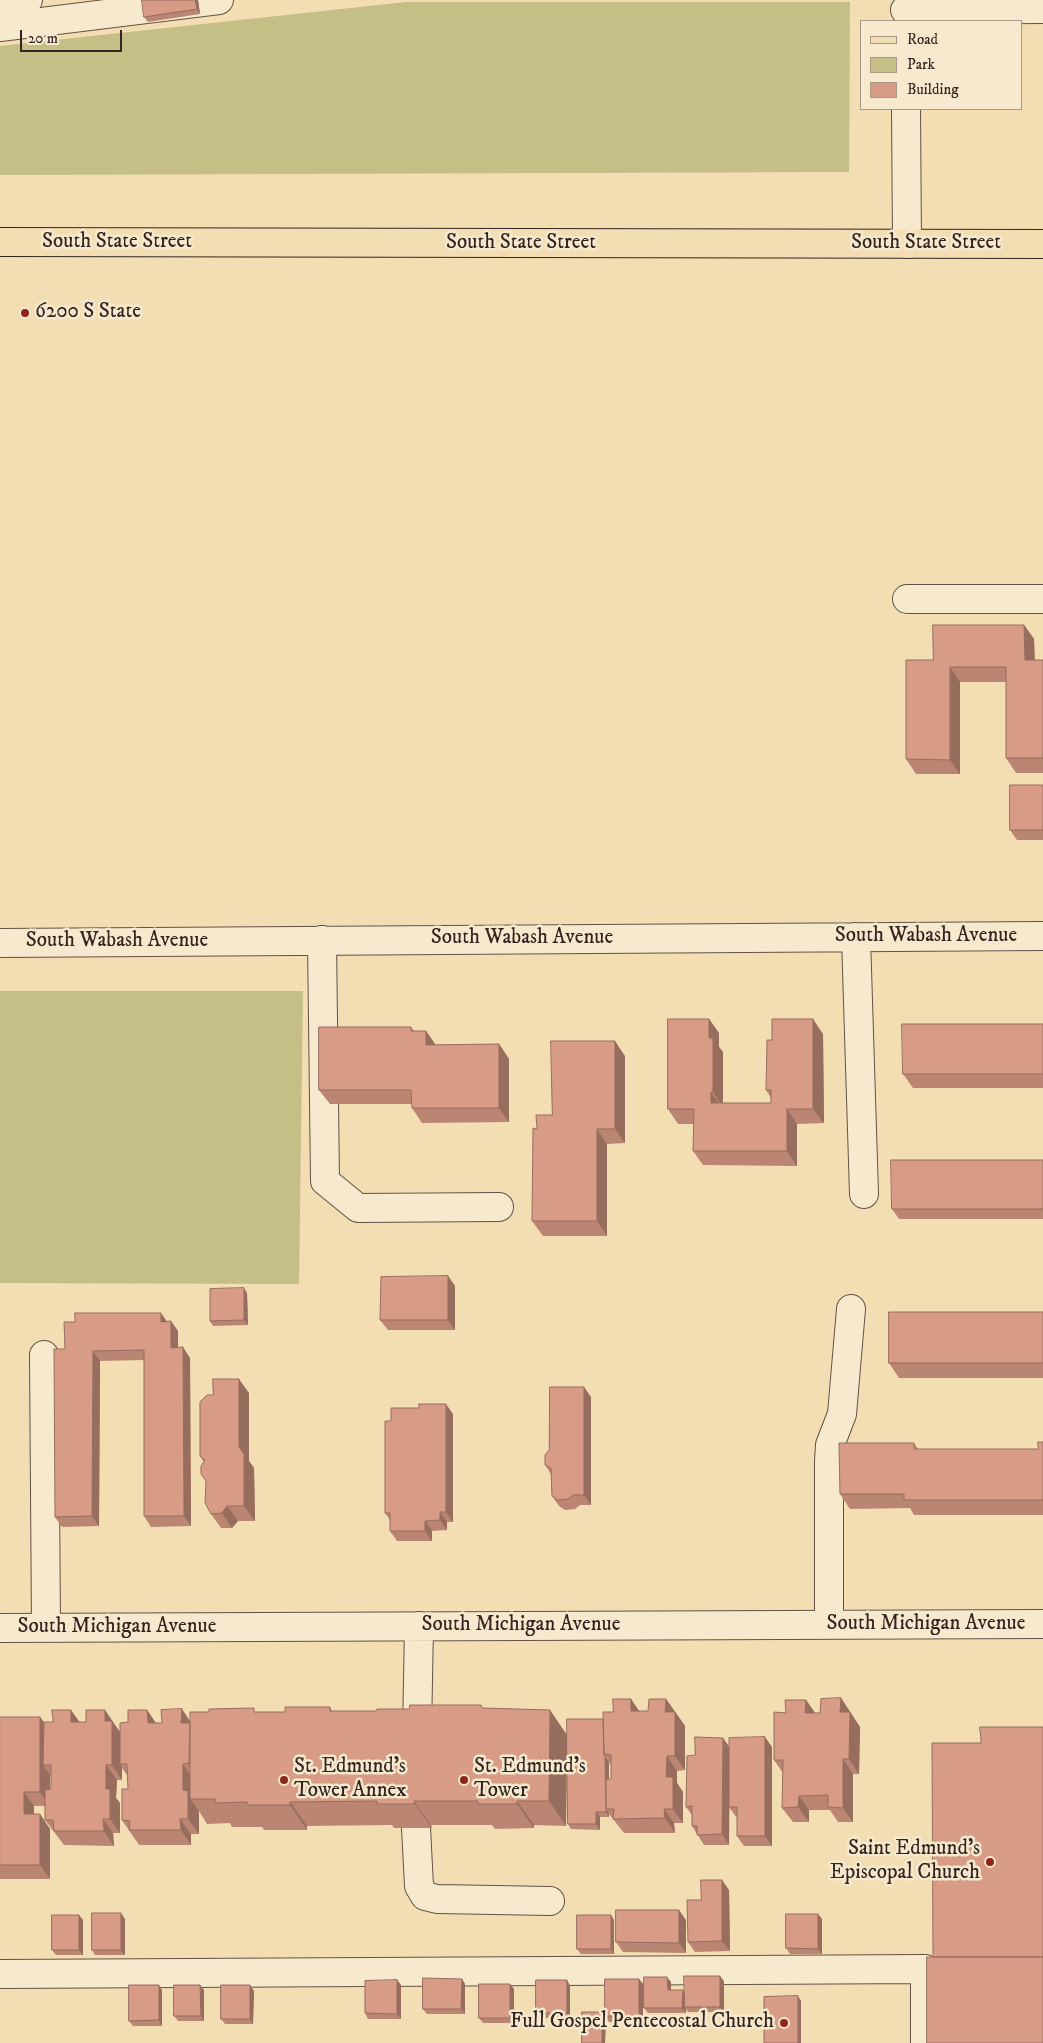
<!DOCTYPE html>
<style>
body{margin:0}
#map{position:relative;width:1043px;height:2043px;overflow:hidden;background:#f3ddb2;font-family:"IM FELL DW Pica",serif}
canvas{display:block}
.legend{position:absolute;left:860px;top:20px;width:162px;height:90px;box-sizing:border-box;background:#f7e9cd;border:1px solid #a99a88;margin:0;padding:6px 9px;list-style:none;font-size:15px;color:#332420}
.legend li{display:flex;align-items:center;gap:10px;height:25px}
.legend b{width:25px;border:1px solid #a99a88}
.scale{position:absolute;left:20px;top:30px;width:102px;height:22px;box-sizing:border-box;border:2px solid #332420;border-top:0;padding-left:6px;font-size:15px;line-height:18px;white-space:nowrap;color:#332420;-webkit-text-stroke:4px #f7e9cd;paint-order:stroke}
</style>
<div id="map">
<canvas width="1043" height="2043"></canvas>
<ul class="legend">
<li><b style="height:6px;background:#f3ddb2"></b>Road</li>
<li><b style="height:14px;background:#c3bf87"></b>Park</li>
<li><b style="height:14px;background:#d89c86"></b>Building</li>
</ul>
<div class="scale">20 m</div>
</div>
<script>
const context = document.querySelector('canvas').getContext('2d');
context.lineJoin = 'round';
function paint(path, color) { context.fillStyle = color; context.fill(path, 'evenodd'); }
function trace(path, color, width, dash) { context.strokeStyle = color; context.lineWidth = width; context.lineCap = dash ? 'butt' : 'round'; context.setLineDash(dash || []); context.stroke(path); }
function label(font, color, halo, rows, align = 'center') {
  context.font = font + ' "IM FELL DW Pica",serif'; context.lineWidth = 5; context.setLineDash([]); context.textBaseline = 'middle'; context.strokeStyle = halo; context.fillStyle = color; for (const [text, x, y, turn = 0] of rows) {
    context.save(); context.translate(x, y); context.rotate((+turn || 0) * Math.PI / 180); context.textAlign = isNaN(turn) ? turn : align; if (halo) context.strokeText(text, 0, 0); context.fillText(text, 0, 0); context.restore();
  }
}
paint(new Path2D(`
 M406,2H850L849,172L0,175V46Z
 M0,991H303L299,1284L0,1283Z`), '#c3bf87');
const minor = new Path2D(`
 M0,4L28,0
 M905,10L1043,9
 M0,27L219,0
 M906,109L907,244
 M907,599H1043
 M856,937L864,1194
 M322,940L325,1181L358,1208L499,1207
 M0,943L1043,936
 M44,1355L46,1628
 M829,1625V1461L830,1445L842,1414L851,1309
 M0,1628L1043,1624
 M417,1733L419,1626
 M416,1828L419,1886L425,1896L437,1899L550,1901
 M0,1974L925,1969V2043`);
const major = new Path2D(`
 M0,242L1043,244`);
trace(minor, '#635244', 30);
trace(major, '#332420', 30);
trace(minor, '#f7e9cd', 28);
trace(major, '#f3ddb2', 28);
paint(new Path2D(`
 M198,0L200,14L148,22L144,17Z
 M1024,625L1034,639L1035,660H1043V773H1016L1006,758V682H960V774H916L906,759L933,660Z
 M1043,785V840H1017L1010,830Z
 M709,1019L719,1033V1047L723,1052V1103H771V1098L766,1090L772,1040L823,1034L824,1123L797,1124V1166L703,1165L693,1151L694,1124H678L668,1109Z
 M1043,1024V1088H913L903,1074Z
 M411,1027L414,1031H426L436,1045L499,1044L509,1059V1122L422,1123L412,1108V1104H330L319,1090Z
 M625,1056V1143L607,1144V1236H543L532,1221L537,1129L552,1115Z
 M1043,1160V1219H899L892,1209Z
 M448,1276L455,1286V1330H388L380,1320Z
 M247,1293L248,1325L213,1326L210,1321Z
 M1043,1312V1378H899L889,1363Z
 M167,1322L178,1331V1348L190,1358L191,1526L151,1527L144,1516V1360L100,1361L99,1526L62,1527L55,1517L65,1349Z
 M249,1393V1461L254,1468L255,1521H238L232,1528H221L211,1514L206,1481L204,1462L200,1456Z
 M591,1397V1505H580L575,1509L565,1510L559,1506L552,1496L551,1474L545,1465Z
 M419,1408L453,1414V1522H447V1530L432,1531V1541H397L390,1531V1520L385,1513L391,1421Z
 M1043,1442V1515H914L910,1508L850,1509L840,1494L914,1443L918,1449H1038Z
 M841,1698L860,1727L859,1774H853V1822H838L830,1810H809V1822H793L782,1808L783,1773L774,1760L786,1713L806,1700L815,1713H820Z
 M631,1699L639,1711H648L666,1699L685,1726V1770L677,1771V1783L683,1792V1823H674L675,1833H624L609,1814V1817H600V1830L571,1829L568,1824L603,1719ZM609,1762L611,1765V1779H609Z
 M330,1707L332,1711H376L483,1708L567,1735L566,1826L534,1825V1828L495,1829L492,1825H431L432,1828H394L392,1825L307,1826V1830H264L262,1827H232L230,1823L207,1824L199,1811V1834H191V1845H139L122,1820L128,1789L127,1775L122,1768V1780H117L116,1798L120,1803V1833H113L114,1846L64,1845L45,1820V1806H34V1814H40L50,1829V1879H0V1717H40L44,1722H80L115,1725V1726L120,1732L128,1722L147,1710L156,1723H162L190,1721L257,1712H285ZM50,1775L51,1777V1789L50,1790Z
 M723,1738L729,1747H772V1846H744L737,1836V1817H736L729,1807V1845H704L692,1826V1815L686,1807L695,1755Z
 M729,1890L730,1951L695,1952L688,1942L701,1900Z
 M818,1914L822,1919V1954H790L786,1948Z
 M125,1919V1955H95L92,1950Z
 M83,1920V1955H56L52,1950Z
 M614,1920V1954H581L577,1949Z
 M686,1920V1953L623,1952L616,1942Z
 M462,1979L465,1984V2014H427L423,2009Z
 M639,1979L643,1984V2021L609,2022L606,2017L605,2043H582L602,2012L605,2016Z
 M397,1980L401,1985V2019H368L365,2013Z
 M567,1980L570,1986V2018H539L536,2013Z
 M724,1981V2012H688L686,2009V2013H648L644,2008L671,1982V1990H683L684,1992Z
 M514,1989V2023H483L479,2018Z
 M162,1990V2026H133L129,2021Z
 M204,1990V2021H178L174,2016Z
 M254,1991L253,2024H225L221,2019Z`), '#ba8673');
paint(new Path2D(`
 M195,0H198L200,14L197,9Z
 M1024,625L1034,639L1035,674L1025,660Z
 M950,667L960,682V774L950,760Z
 M709,1019L719,1033V1047L723,1052V1107L713,1092L709,1038Z
 M813,1019L823,1034L824,1123L813,1109Z
 M426,1031L436,1046L426,1045Z
 M615,1041L625,1056V1143L615,1129Z
 M499,1044L509,1059V1122L499,1108Z
 M711,1092L721,1107L711,1103Z
 M787,1109L797,1124V1166L787,1151Z
 M597,1129L607,1144V1236L597,1221Z
 M448,1276L455,1286V1330L448,1320Z
 M244,1288L247,1293L248,1325L244,1320Z
 M161,1313L168,1323L161,1322Z
 M171,1321L178,1331V1358L171,1348Z
 M183,1347L190,1358L191,1526L184,1516Z
 M93,1351L100,1361L99,1526L92,1516Z
 M239,1379L249,1393V1461L254,1468L255,1521L244,1506L239,1447Z
 M584,1387L591,1397V1505L584,1495Z
 M446,1404L453,1414V1522L446,1512Z
 M227,1506L238,1521L232,1528L222,1513Z
 M440,1512L447,1522V1530L440,1520Z
 M425,1521L432,1531V1541L425,1531Z
 M841,1698L860,1727L859,1774L849,1759L840,1712Z
 M631,1699L641,1714L631,1711Z
 M666,1699L685,1726V1770L675,1756L665,1712Z
 M806,1700L816,1714L805,1713Z
 M182,1709L192,1724L200,1778L189,1763L181,1723Z
 M71,1710L81,1724L71,1722Z
 M105,1710L122,1735L120,1764L122,1768V1780L112,1765L105,1721Z
 M147,1710L157,1725L148,1723Z
 M550,1710L567,1735L566,1826L549,1801Z
 M40,1717L50,1731L43,1765L50,1775V1806L40,1792Z
 M765,1737L772,1747V1846L765,1836Z
 M723,1738L730,1748L729,1845L722,1834Z
 M667,1756L677,1771V1783L683,1792V1823L673,1809L666,1777Z
 M605,1757L609,1762V1809H606L609,1814V1817L606,1812Z
 M843,1759L853,1774V1822L843,1808Z
 M183,1764L193,1779L190,1799L199,1811V1834L188,1819L183,1790Z
 M106,1765L117,1780L116,1798L120,1803V1833L110,1819L106,1789Z
 M24,1792L34,1806V1829L24,1814Z
 M799,1796L809,1810V1822L798,1807Z
 M414,1801L431,1825L432,1828L415,1804Z
 M517,1801L534,1825V1828L517,1804Z
 M290,1802L307,1826V1830L290,1805Z
 M664,1809L674,1823L675,1833L665,1818Z
 M596,1812L600,1817V1830L596,1824Z
 M40,1814L50,1829V1879L40,1865Z
 M103,1819L113,1833L114,1846L104,1831Z
 M180,1819L191,1834V1845L181,1830Z
 M722,1880L729,1890L730,1951L722,1941Z
 M679,1910L686,1920V1953L679,1943Z
 M121,1913L125,1919V1955L121,1950Z
 M818,1914L822,1919V1954L818,1949Z
 M79,1915L83,1920V1955L79,1950Z
 M611,1915L614,1920V1954L611,1949Z
 M720,1976L724,1981V2012L720,2007Z
 M667,1977L671,1982V1995L668,1990Z
 M462,1979L465,1984V2014L461,2009Z
 M639,1979L643,1984V2021L639,2016Z
 M397,1980L401,1985V2019L397,2014Z
 M567,1980L570,1986V2018L567,2013Z
 M510,1984L514,1989V2023L510,2018Z
 M159,1985L162,1990V2026L159,2020Z
 M200,1985L204,1990V2021L201,2016Z
 M250,1985L254,1991L253,2024L250,2019Z
 M683,1990L686,1995L685,2007L686,2009V2013L682,2008Z
 M798,1996L801,2001V2043H798Z
 M602,2012L606,2017L605,2043H602Z`), '#976d5e');
const building = new Path2D(`
 M142,0H195L197,9L144,17Z
 M933,625H1024L1025,660H1043V758H1006V667H950V760L906,759V660H933Z
 M1010,785H1043V830H1010Z
 M668,1019H709V1038H713V1092H711V1103H771V1090H766L767,1040H772V1019H813V1109H787V1151H693L694,1109H668Z
 M902,1024H1043V1074H903Z
 M319,1027H411V1031H426V1045L499,1044V1108H412L411,1090H319Z
 M551,1041H615V1129H597V1221H532L533,1128L537,1129L536,1115H552Z
 M891,1160H1043V1209H892Z
 M448,1276V1320H380L381,1277Z
 M244,1288V1320L210,1321V1289Z
 M889,1312H1043V1363H889Z
 M75,1313H161V1322L171,1321V1348L183,1347L184,1516H144V1350L93,1351L92,1516L55,1517L54,1349H65L64,1322H75Z
 M213,1379H239V1447L244,1454V1506H227L222,1513L211,1514L205,1503L206,1481L201,1474V1466L205,1460L200,1456V1402L207,1395H213Z
 M550,1387H584V1495H573L568,1499L557,1500L552,1496L551,1468L545,1465V1455L549,1450Z
 M419,1404H446V1512H440V1520L425,1521V1531H390V1513H385V1421H391V1408H419Z
 M1038,1442H1043V1500H904V1494H840L839,1443H914V1449H1038Z
 M841,1698L840,1712H850L849,1759H843V1808L828,1807V1795L799,1796L798,1807L782,1808L783,1760H774V1712L786,1713L785,1700H806L805,1713H820L821,1699Z
 M613,1699H631V1711H648L649,1699H666L665,1712H675V1756H667L666,1777H673V1809H664L665,1818L613,1819L614,1809H606V1779H611V1755L604,1754L603,1712H613Z
 M410,1705H481L482,1708L550,1710L549,1801H517V1804H478V1801H414L415,1804H377V1801L290,1802V1805H247V1802L215,1803V1799H190V1712H209V1709L254,1708V1712H285V1707H330V1711H376L377,1709H409Z
 M182,1709L181,1723H190L189,1763L183,1764V1790L188,1791V1819H180L181,1830H129L130,1821L122,1820V1789H128L127,1764H120V1723L128,1722V1710H147L148,1723H162L161,1710Z
 M52,1710H71V1722H86V1710H105V1721H112V1765H106V1789H110V1819H103L104,1831H54L53,1820H45V1790L51,1789V1765H43L44,1722H53Z
 M0,1717H40V1792H24V1814H40V1865H0Z
 M567,1719H603L604,1754L605,1757L606,1812H596V1824H568Z
 M980,1727H1043V1957H933L932,1743H981Z
 M695,1737L723,1738L722,1834L697,1835V1826H692V1806L686,1807L687,1756L695,1755Z
 M765,1737V1836H737V1807H729V1738Z
 M701,1880H722V1941L688,1942L687,1900H701Z
 M616,1910H679V1943L616,1942Z
 M92,1913H121V1950H92Z
 M786,1914H818V1949L786,1948Z
 M52,1915H79V1950H52Z
 M577,1915H611V1949H577Z
 M927,1957H1043V2043H927Z
 M684,1976H720V2007H685Z
 M644,1977H667L668,1990H683L682,2008H644Z
 M423,1978L462,1979L461,2009H423Z
 M605,1979H639V2016H605Z
 M397,1980V2014L365,2013V1981Z
 M536,1980H567V2013H536Z
 M479,1984H510V2018H479Z
 M129,1985H159V2020L129,2021Z
 M174,1985H200L201,2016H174Z
 M221,1985H250V2019H221Z
 M798,1996V2043H764V1997Z
 M582,2012H602V2043H582Z`);
paint(building, '#d89c86');
trace(building, '#976d5e', 1);
for (const [x, y, r, color] of [
 [25,313,5,"#8f2418"],
 [284,1780,5,"#8f2418"],
 [464,1780,5,"#8f2418"],
 [990,1862,5,"#8f2418"],
 [784,2023,5,"#8f2418"]
]) { const dot = new Path2D(); dot.arc(x, y, r, 0, 2 * Math.PI); context.fillStyle = color; context.fill(dot); trace(dot, '#f7e9cd', 2); }
label('21px', '#332420', '#f7e9cd', [
 ["South State Street",117,243],
 ["South State Street",521,244],
 ["South State Street",926,244],
 ["South Wabash Avenue",926,937],
 ["South Wabash Avenue",522,939],
 ["South Wabash Avenue",117,942],
 ["South Michigan Avenue",926,1625],
 ["South Michigan Avenue",521,1626],
 ["South Michigan Avenue",117,1628]
]);
label('21px', '#332420', '#f7e9cd', [
 ["6200 S State",35,313],
 ["St. Edmund's",294,1768],
 ["Tower Annex",294,1792],
 ["St. Edmund's",474,1768],
 ["Tower",474,1792],
 ["Saint Edmund's",980,1850,"right"],
 ["Episcopal Church",980,1874,"right"],
 ["Full Gospel Pentecostal Church",774,2023,"right"]
], 'left');
</script>
